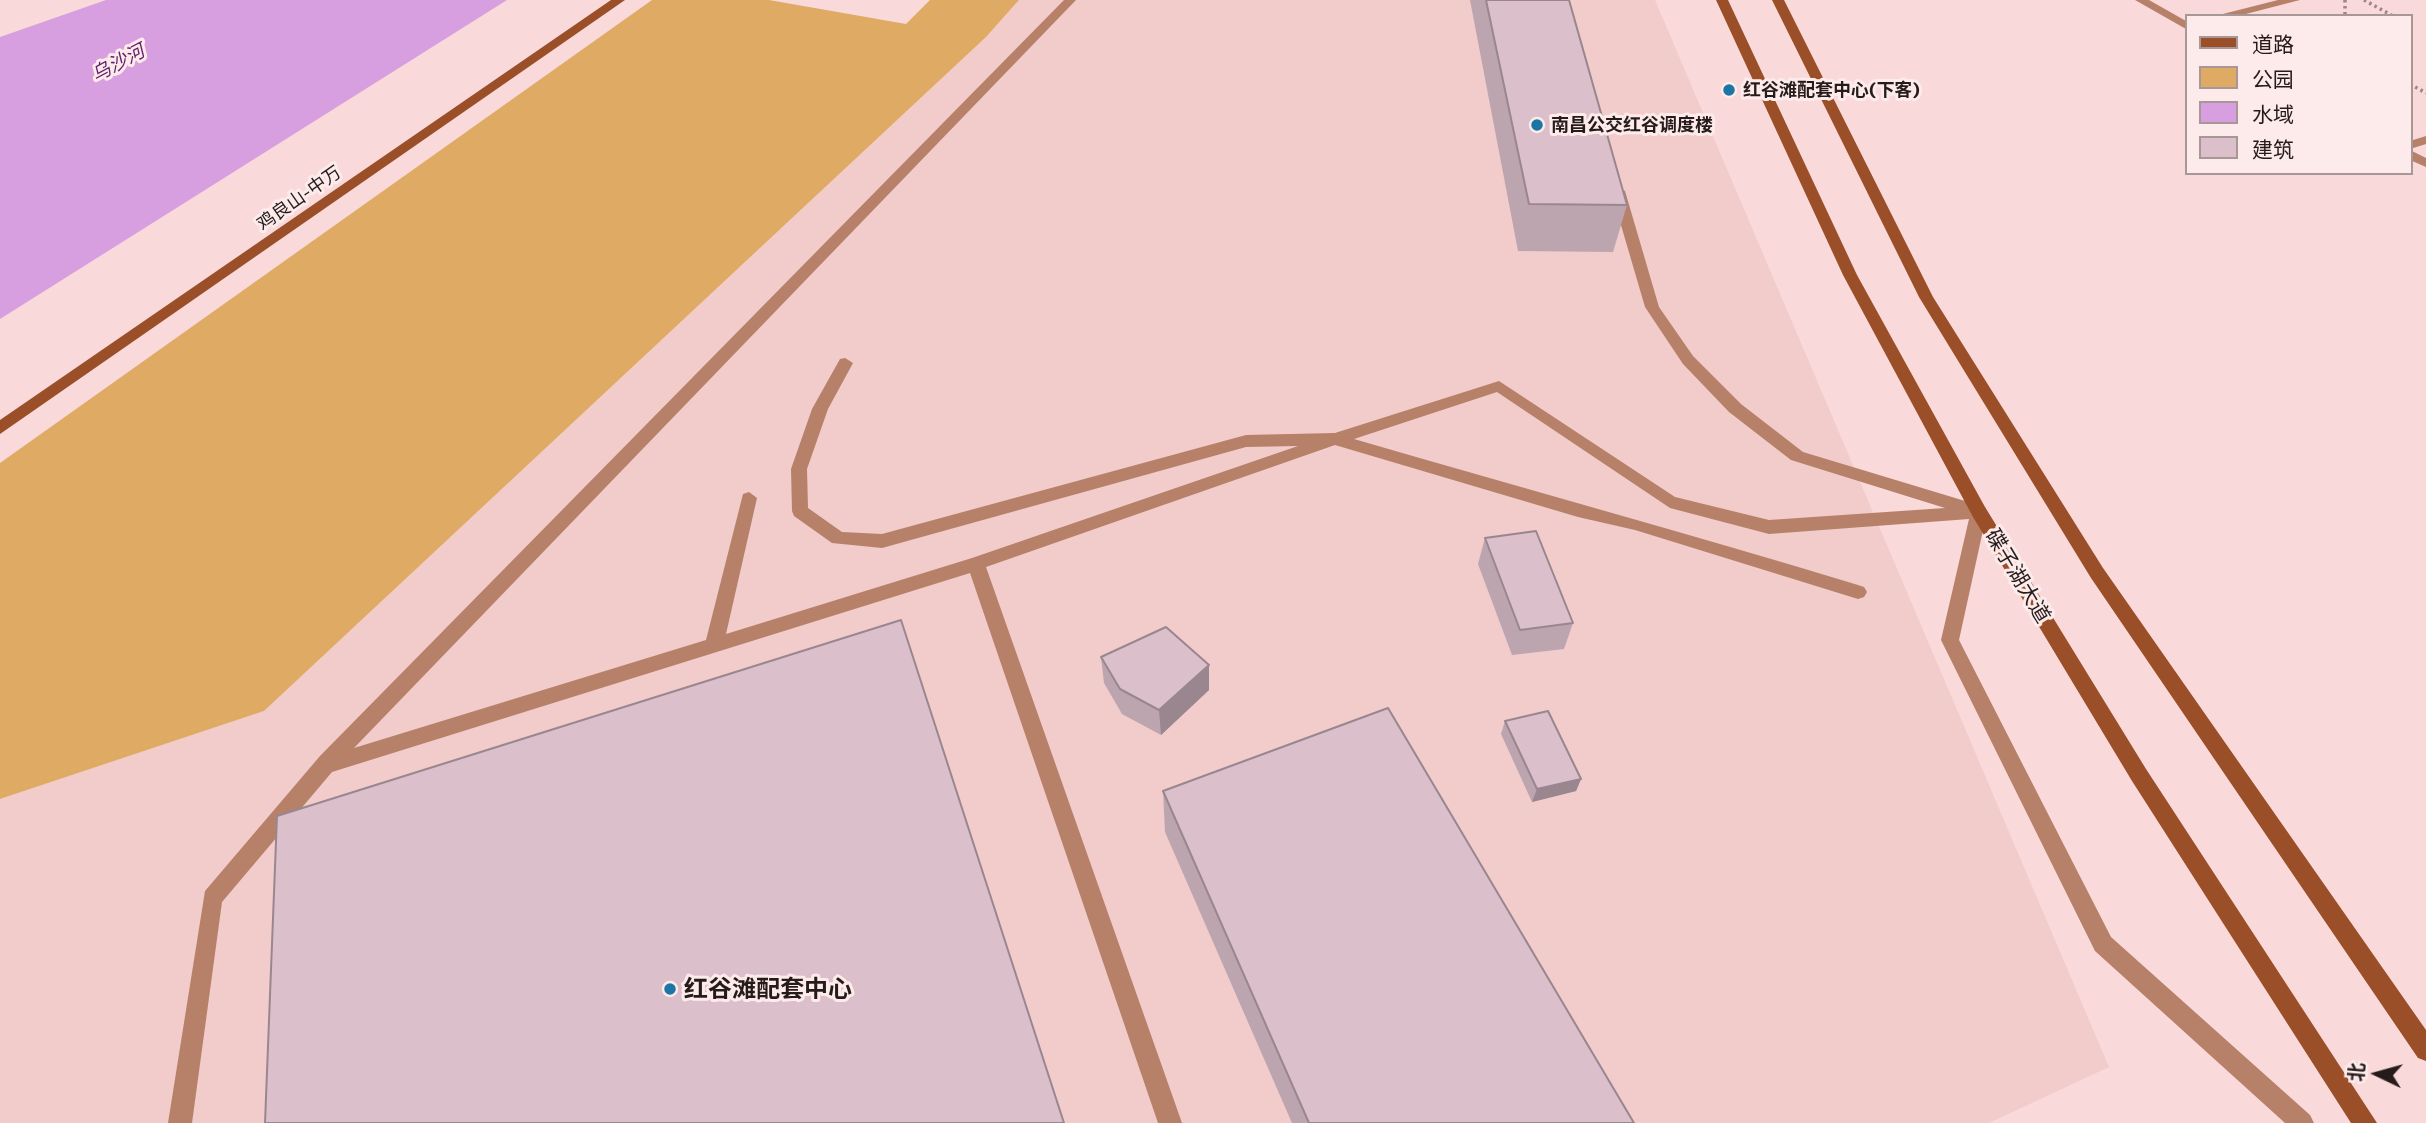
<!DOCTYPE html>
<meta charset="utf-8">
<style>
body{margin:0}
#map{position:relative;width:2426px;height:1123px;overflow:hidden;background:#f9d9da;font-family:Commissioner,"Noto Sans SC",sans-serif}
canvas{display:block}
.legend{position:absolute;left:2185px;top:14px;width:228px;height:161px;box-sizing:border-box;background:#fdeaea;border:2px solid #a79797;margin:0;padding:9px 12px;list-style:none;font-size:21px;color:#251b1b}
.legend li{display:flex;align-items:center;gap:14px;height:35px}
.legend b{width:35px;border:2px solid #a79797}
.north{position:absolute;left:2342px;top:1039px;width:70px;height:70px;-webkit-text-stroke:5px #fdeaea;paint-order:stroke;rotate:275deg;font-size:19px;font-weight:700;line-height:28px;text-align:center;color:#251b1b}
.north::after{content:'';display:block;margin:auto;width:24px;height:32px;background:#251b1b;clip-path:polygon(50% 0,100% 100%,50% 72%,0 100%)}
</style>
<div id="map">
<canvas width="2426" height="1123"></canvas>
<ul class="legend">
<li><b style="height:9px;background:#9b4f28"></b>道路</li>
<li><b style="height:19px;background:#dfab64"></b>公园</li>
<li><b style="height:19px;background:#d79fe0"></b>水域</li>
<li><b style="height:19px;background:#dbc0cc"></b>建筑</li>
</ul>
<div class="north">北</div>
</div>
<script>
const context = document.querySelector('canvas').getContext('2d');
context.lineJoin = 'round';
function paint(path, color) { context.fillStyle = color; context.fill(path, 'evenodd'); }
function trace(path, color, width, dash) { context.strokeStyle = color; context.lineWidth = width; context.lineCap = dash ? 'butt' : 'round'; context.setLineDash(dash || []); context.stroke(path); }
function label(font, color, halo, rows, align = 'center') {
  context.font = font + ' Commissioner,"Noto Sans SC",sans-serif'; context.lineWidth = 6; context.setLineDash([]); context.textBaseline = 'middle'; context.strokeStyle = halo; context.fillStyle = color; for (const [text, x, y, turn = 0] of rows) {
    context.save(); context.translate(x, y); context.rotate((+turn || 0) * Math.PI / 180); context.textAlign = isNaN(turn) ? turn : align; if (halo) context.strokeText(text, 0, 0); context.fillText(text, 0, 0); context.restore();
  }
}
paint(new Path2D(`
 M1019,0H1655L2109,1067L1989,1123H0V799L264,711L986,37Z`), '#f2cbcb');
paint(new Path2D(`
 M652,0H769L906,24L930,0H1019L986,37L264,711L0,799V463Z`), '#dfab64');
paint(new Path2D(`
 M106,0H507L0,319V37Z`), '#d79fe0');
trace(new Path2D(`
 M2345,0V16
 M2364,0L2393,16
 M2410,84L2426,93`), '#9c8686', 3.5, [2.5, 3.5]);
paint(new Path2D(`
 M1064,0H1076L354,748L706,640L743,494L749,492L757,498L726,634L972,558L1298,446L1246,447L882,548L832,543L794,516L792,511L791,469L812,409L840,359L845,358L853,363L828,409L807,469L808,508L842,532L882,534L1246,435L1335,433L1499,381L1675,497L1769,520L1945,508L1791,460L1729,412L1683,364L1645,307L1611,191L1618,187L1625,191L1659,307L1693,356L1741,404L1803,452L1985,507L1987,512L1959,640L2111,937L2310,1115L2314,1123H2285L2095,951L1941,640L1969,519L1769,534L1670,508L1497,392L1354,439C1522,488 1690,534 1858,585L1864,587L1867,592L1864,597L1858,599L1635,530L1578,517L1335,445L986,567L1182,1123H1158L970,573L332,772L222,902L192,1123H168L205,891L320,756Z
 M2135,0H2149L2186,21V29Z
 M2278,0H2300L2238,16H2215Z
 M2426,136V144L2410,149V141Z
 M2410,150L2426,158V167L2410,160Z`), '#b68168');
paint(new Path2D(`
 M611,0H625L0,434V420Z
 M1716,0H1728L1857,275L1985,507L2146,769L2377,1123H2351L2132,781L1973,517L1843,275Z
 M1772,0H1784L1933,297L2103,568L2426,1030V1061L2418,1058L2091,578L1919,297Z`), '#9b4f28');
paint(new Path2D(`
 M1470,0H1569L1627,205L1613,252L1518,251Z
 M1485,538L1573,623L1564,649L1512,655L1478,564Z
 M1101,657L1209,690L1161,735L1122,714L1104,683Z
 M1505,721L1581,779L1576,791L1532,802L1501,734Z
 M1163,791L1634,1123H1292L1165,832Z`), '#bca5af');
paint(new Path2D(`
 M1209,665V690L1161,735L1159,710Z
 M1581,779L1576,791L1532,802L1537,789Z`), '#99868f');
const building = new Path2D(`
 M1486,0H1569L1627,205L1529,204Z
 M1536,531L1573,623L1520,630L1485,538Z
 M901,620L1064,1123H265L277,816Z
 M1166,627L1209,665L1159,710L1120,689L1101,657Z
 M1388,708L1634,1123H1309L1163,791Z
 M1548,711L1581,779L1537,789L1505,721Z`);
paint(building, '#dbc0cc');
trace(building, '#99868f', 2);
for (const [x, y, r, color] of [
 [1729,90,7,"#1c76a5"],
 [1537,125,7,"#1c76a5"],
 [670,989,7,"#1c76a5"]
]) { const dot = new Path2D(); dot.arc(x, y, r, 0, 2 * Math.PI); context.fillStyle = color; context.fill(dot); trace(dot, '#fdeaea', 2.5); }
label('bold 18px', '#251b1b', '#fdeaea', [
 ["红谷滩配套中心(下客)",1743,90],
 ["南昌公交红谷调度楼",1551,125]
], 'left');
label('18px', '#251b1b', '#fdeaea', [
 ["鸡良山-中万",299,198,-35]
]);
label('italic 19px', '#601e6b', '#fdeaea', [
 ["乌沙河",118,63,-28]
]);
label('21px', '#251b1b', '#fdeaea', [
 ["碟子湖大道",2018,576,59]
]);
label('bold 24px', '#251b1b', '#fdeaea', [
 ["红谷滩配套中心",684,989]
], 'left');
</script>
